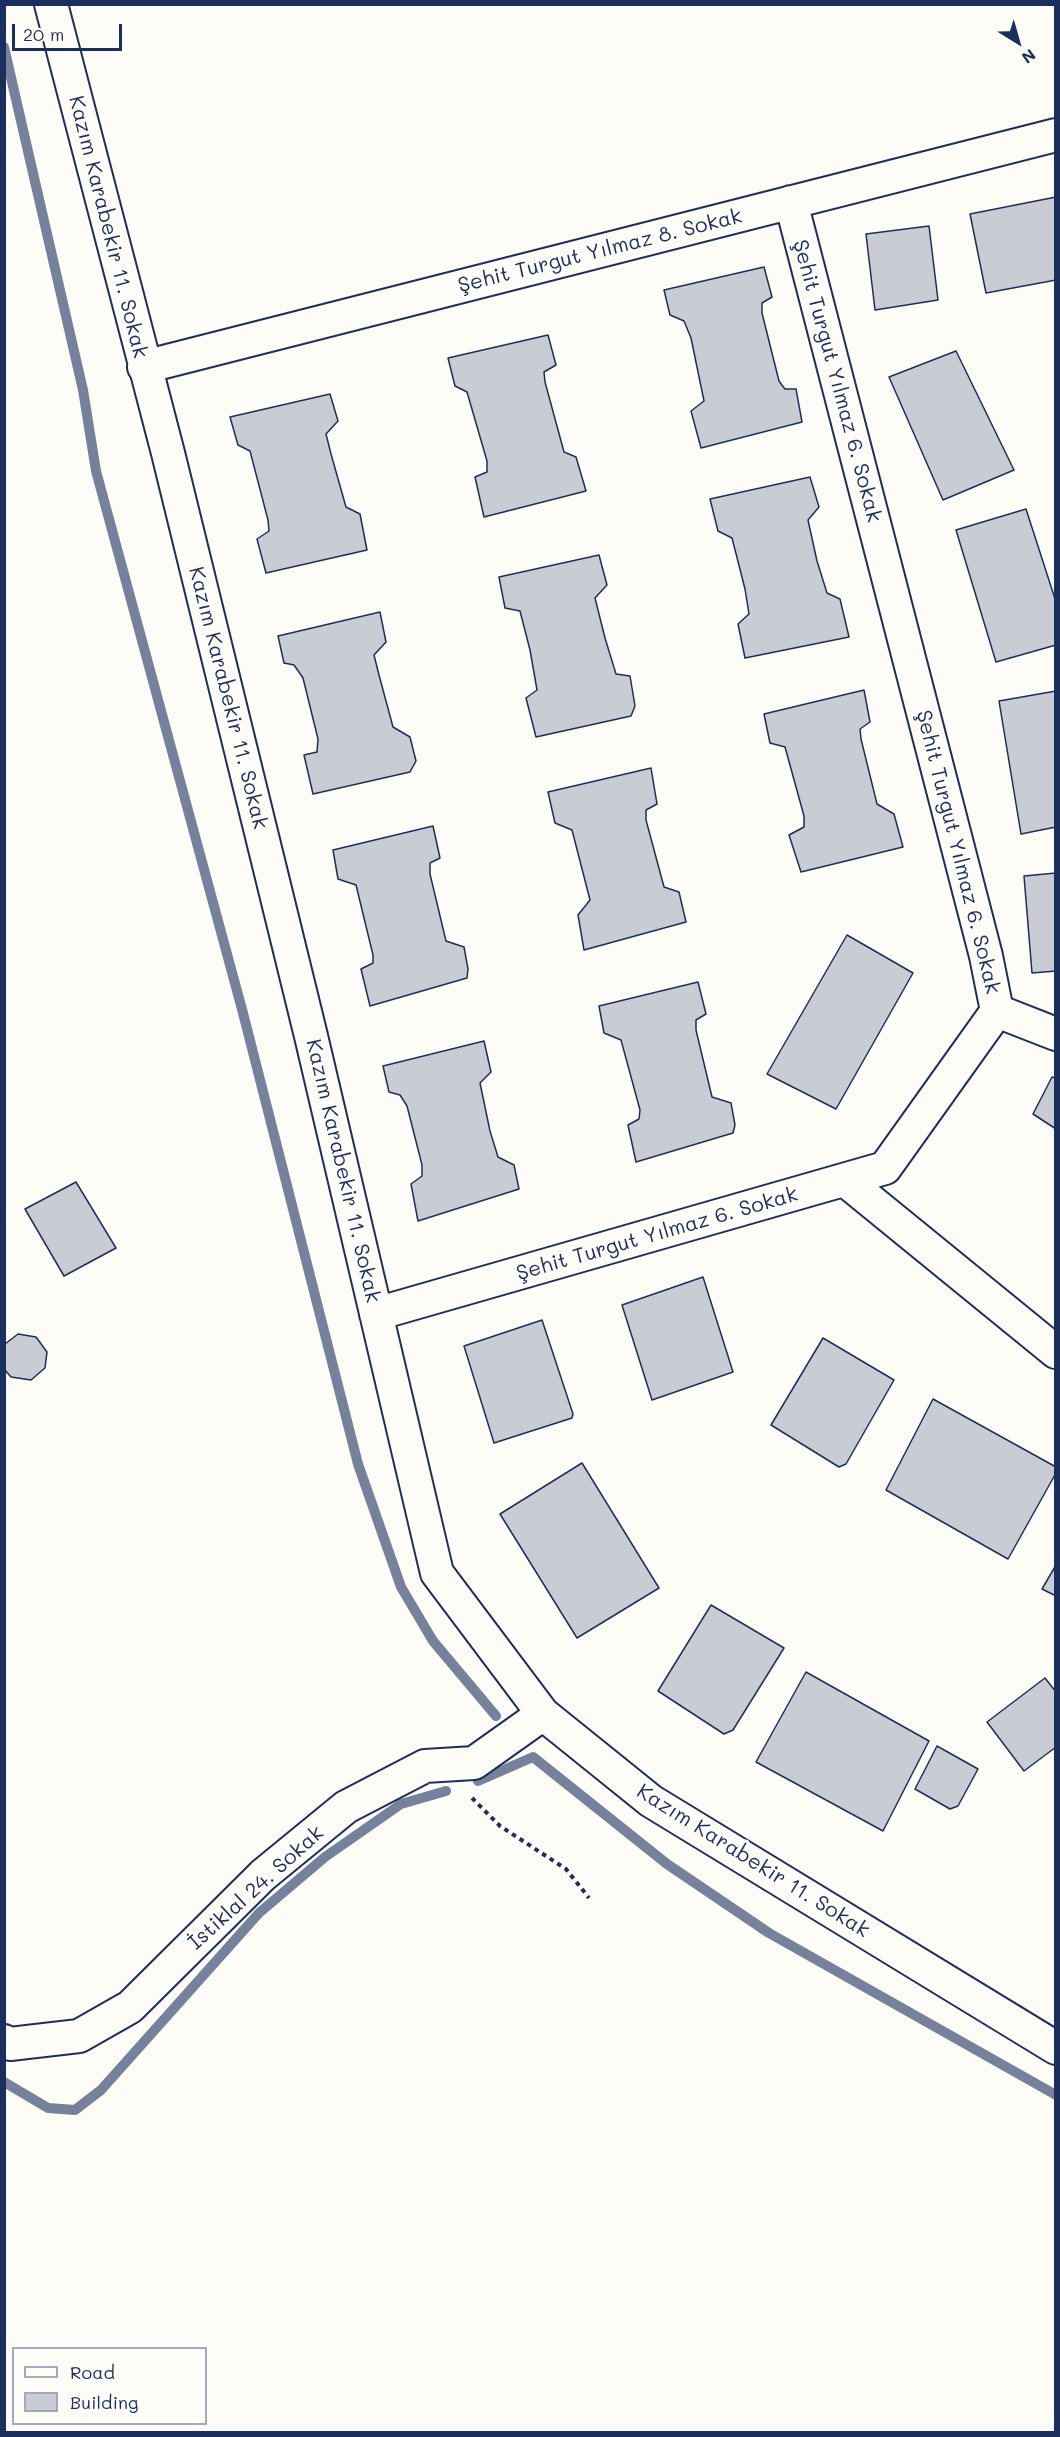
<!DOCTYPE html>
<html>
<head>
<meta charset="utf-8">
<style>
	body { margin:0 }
	#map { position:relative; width:1060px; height:2437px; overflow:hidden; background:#fdfcf7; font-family:Mali,sans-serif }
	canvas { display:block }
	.frame { position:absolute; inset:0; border:6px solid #1b2f5e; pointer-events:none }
	.legend { position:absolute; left:12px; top:2347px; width:195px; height:78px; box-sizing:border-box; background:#fdfcf7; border:2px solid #a3aaba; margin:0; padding:8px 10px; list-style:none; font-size:18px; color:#1b2f5e }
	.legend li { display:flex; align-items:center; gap:12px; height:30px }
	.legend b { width:30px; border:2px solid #a3aaba }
	.north { position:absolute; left:988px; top:12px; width:60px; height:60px; -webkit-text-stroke:4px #fdfcf7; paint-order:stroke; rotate:143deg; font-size:16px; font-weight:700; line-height:24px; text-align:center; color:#1b2f5e }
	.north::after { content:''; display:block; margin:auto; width:21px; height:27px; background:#1b2f5e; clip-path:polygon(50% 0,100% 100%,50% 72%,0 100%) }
	.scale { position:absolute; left:12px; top:24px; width:110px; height:27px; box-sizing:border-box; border:3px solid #1b2f5e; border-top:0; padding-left:8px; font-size:18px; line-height:21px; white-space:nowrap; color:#1b2f5e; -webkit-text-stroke:4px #fdfcf7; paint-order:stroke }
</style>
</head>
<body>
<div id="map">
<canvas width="1060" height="2437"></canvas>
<div class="frame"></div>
<ul class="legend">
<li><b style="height:8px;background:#fdfcf7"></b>Road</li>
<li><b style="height:16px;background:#c9ccd3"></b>Building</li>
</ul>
<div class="north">N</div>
<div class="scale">20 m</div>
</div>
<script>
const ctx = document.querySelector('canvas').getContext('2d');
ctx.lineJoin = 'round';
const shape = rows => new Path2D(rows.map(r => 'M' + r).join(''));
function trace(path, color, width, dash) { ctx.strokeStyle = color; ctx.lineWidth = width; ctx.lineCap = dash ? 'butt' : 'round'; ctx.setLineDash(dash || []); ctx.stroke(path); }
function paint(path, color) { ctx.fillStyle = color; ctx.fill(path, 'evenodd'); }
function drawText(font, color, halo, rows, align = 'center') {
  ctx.font = font + ' Mali,sans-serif'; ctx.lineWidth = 6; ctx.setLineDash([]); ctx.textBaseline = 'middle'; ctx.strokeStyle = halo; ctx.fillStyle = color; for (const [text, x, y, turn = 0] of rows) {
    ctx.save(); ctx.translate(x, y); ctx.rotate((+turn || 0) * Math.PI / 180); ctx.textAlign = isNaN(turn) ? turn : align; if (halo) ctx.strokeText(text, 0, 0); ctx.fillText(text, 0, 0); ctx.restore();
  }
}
const stream = shape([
	[4,47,83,390,96,471,243,1013,358,1464,401,1587,433,1641,496,1716],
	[478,1781,533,1757,667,1864,769,1933,1056,2095],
	[4,2082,48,2108,75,2110,101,2090,259,1913,325,1857,401,1804,446,1791]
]);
const building = shape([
	[1056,197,1056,280,986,293,970,214,1056,197],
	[929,226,938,300,875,310,866,234,929,226],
	[764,267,772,297,762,303,762,313,779,381,785,389,796,389,802,422,701,448,691,411,704,401,691,338,684,321,670,315,664,290,764,267],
	[548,335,556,365,544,372,545,382,564,452,576,457,586,491,484,517,475,477,487,472,487,461,467,392,455,386,448,358,548,335],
	[956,351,1014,470,943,500,889,377,956,351],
	[330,394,338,421,326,434,331,454,346,507,360,514,367,550,266,573,257,539,269,531,268,520,250,451,238,445,230,417,330,394],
	[810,477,819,507,808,520,817,561,827,593,840,599,849,637,745,658,738,624,749,614,745,589,732,538,718,531,710,499,810,477],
	[1026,509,1056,602,1056,645,996,662,956,530,1026,509],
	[599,555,607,585,595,598,605,638,616,674,630,676,635,706,631,716,536,737,526,698,537,690,530,650,520,611,505,608,499,577,599,555],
	[380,612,386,642,374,655,379,675,393,727,410,737,416,761,410,772,313,794,304,755,317,752,318,739,303,678,294,665,284,663,278,636,380,612],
	[864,690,870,722,860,729,861,739,877,804,894,814,903,847,801,872,789,835,804,827,804,816,785,747,770,743,764,714,864,690],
	[1056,691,1056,827,1021,834,999,701,1056,691],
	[651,768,657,804,646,810,646,820,664,887,679,892,686,922,584,950,578,915,590,900,572,830,555,823,548,792,651,768],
	[433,826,440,858,430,863,430,874,446,941,464,947,468,969,467,978,370,1006,361,969,373,963,373,955,356,885,338,879,333,850,433,826],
	[1056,873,1056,971,1032,973,1024,876,1056,873],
	[847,935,913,973,836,1109,767,1074,847,935],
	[698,982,706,1014,696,1020,696,1030,712,1097,731,1103,735,1125,733,1133,636,1162,628,1125,639,1119,640,1110,621,1040,604,1033,599,1006,698,982],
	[484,1041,491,1072,480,1083,490,1131,498,1157,514,1165,519,1189,418,1221,411,1184,422,1176,422,1165,407,1106,400,1095,389,1092,383,1066,484,1041],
	[1052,1077,1056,1078,1056,1129,1033,1114,1052,1077],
	[76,1182,116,1248,64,1276,25,1209,76,1182],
	[703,1277,733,1372,652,1400,622,1305,703,1277],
	[542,1320,573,1414,572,1418,494,1443,464,1346,542,1320],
	[18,1334,36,1337,47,1352,45,1368,31,1380,11,1377,4,1369,5,1344,18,1334],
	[823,1338,894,1380,846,1464,839,1467,771,1425,823,1338],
	[933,1399,1056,1467,1056,1473,1008,1559,886,1490,933,1399],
	[582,1463,659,1588,577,1638,500,1514,582,1463],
	[1056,1565,1056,1596,1042,1589,1056,1565],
	[711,1605,784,1648,733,1730,724,1734,658,1691,711,1605],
	[806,1672,929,1741,883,1831,756,1762,806,1672],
	[1045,1678,1056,1692,1056,1747,1024,1771,987,1722,1045,1678],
	[937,1746,978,1769,958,1806,950,1809,915,1789,937,1746]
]);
const path = shape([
	[472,1798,500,1826,566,1869,589,1898]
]);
const street = shape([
	[51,4,168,453,311,1036,437,1573,543,1714,651,1801,1056,2048],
	[144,367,1056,135],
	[997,1011,1056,1034],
	[845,1180,1056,1352],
	[376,1314,885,1168,997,1011,986,956,791,202],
	[4,2041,10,2044,79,2036,130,2007,263,1875,346,1807,425,1766,474,1763,543,1714]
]);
const streetNames = [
	["Kazım Karabekir 11. Sokak",108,227,76],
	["Şehit Turgut Yılmaz 8. Sokak",600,251,-14],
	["Şehit Turgut Yılmaz 6. Sokak",837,381,75],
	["Kazım Karabekir 11. Sokak",228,698,76],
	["Şehit Turgut Yılmaz 6. Sokak",958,852,76],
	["Kazım Karabekir 11. Sokak",343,1171,77],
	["Şehit Turgut Yılmaz 6. Sokak",657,1234,-16],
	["Kazım Karabekir 11. Sokak",753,1861,32],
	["İstiklal 24. Sokak",256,1888,-42]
];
trace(stream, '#76819c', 10);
paint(building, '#c9ccd3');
trace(building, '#1b2f5e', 1.5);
trace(street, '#1b2f5e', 36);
trace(path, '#1b2f5e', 4, [4.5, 4.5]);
trace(street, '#fdfcf7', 32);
drawText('21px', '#1b2f5e', '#fdfcf7', streetNames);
</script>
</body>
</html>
